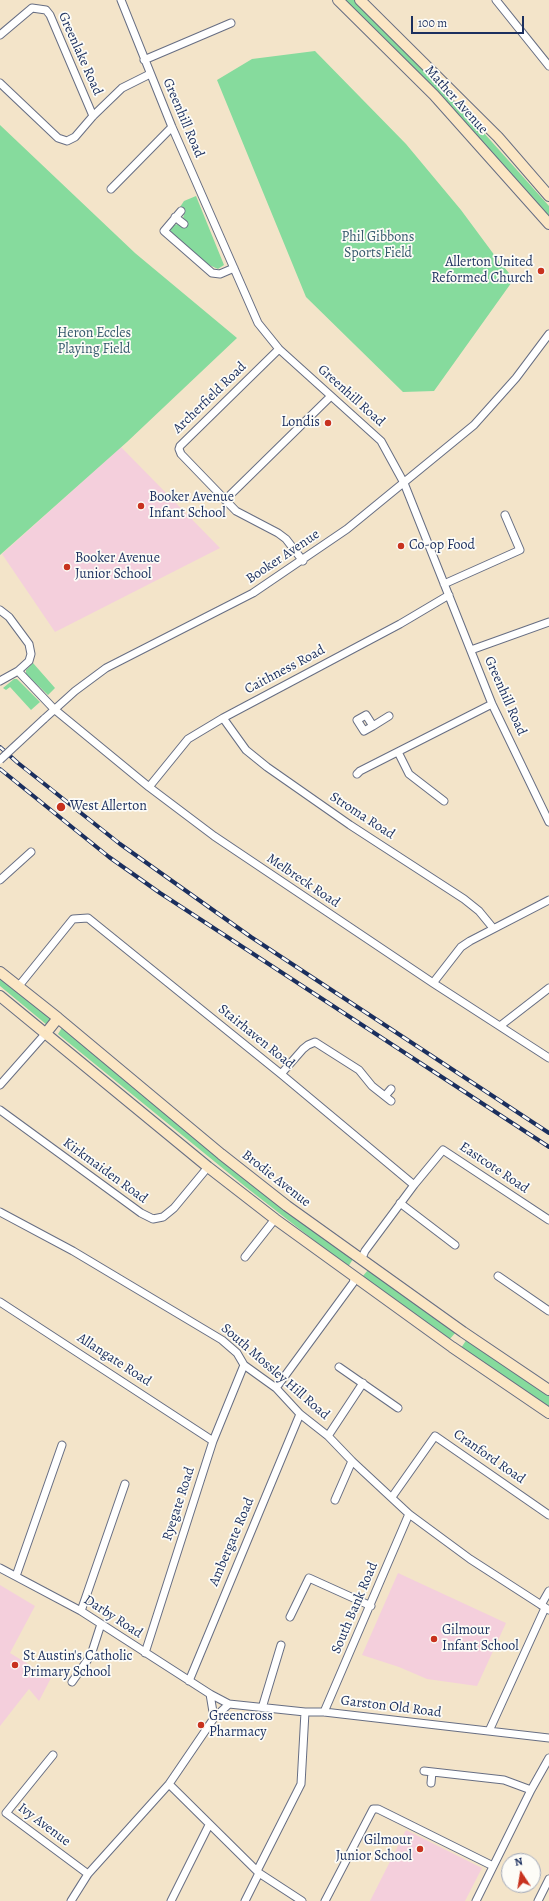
<!DOCTYPE html>
<html>
<head>
<meta charset="utf-8">
<style>
	body { margin:0 }
	#map { position:relative; width:549px; height:1901px; overflow:hidden; background:#f3e4c9; font-family:Alegreya,serif }
	canvas { display:block }
	.north { position:absolute; left:501px; top:1853px; width:40px; height:40px; box-sizing:border-box; background:#fdfcf7; border:1px solid #a3aaba; border-radius:50%; rotate:348deg; font-size:11px; font-weight:700; line-height:16px; text-align:center; color:#1b2f5e }
	.north::after { content:''; display:block; margin:auto; width:14px; height:18px; background:#c8321e; clip-path:polygon(50% 0,100% 100%,50% 72%,0 100%) }
	.scale { position:absolute; left:411px; top:16px; width:113px; height:18px; box-sizing:border-box; border:2px solid #1b2f5e; border-top:0; padding-left:5px; font-size:12px; line-height:14px; white-space:nowrap; color:#1b2f5e; -webkit-text-stroke:3px #fdfcf7; paint-order:stroke }
</style>
</head>
<body>
<div id="map">
<canvas width="549" height="1901"></canvas>
<div class="north">N</div>
<div class="scale">100 m</div>
</div>
<script>
const ctx = document.querySelector('canvas').getContext('2d');
ctx.lineJoin = 'round';
function paint(path, color) { ctx.fillStyle = color; ctx.fill(path, 'evenodd'); }
const shape = rows => new Path2D(rows.map(r => 'M' + r).join(''));
function trace(path, color, width, dash) { ctx.strokeStyle = color; ctx.lineWidth = width; ctx.lineCap = dash ? 'butt' : 'round'; ctx.setLineDash(dash || []); ctx.stroke(path); }
function drawText(font, color, halo, rows, align = 'center') {
  ctx.font = font + ' Alegreya,serif'; ctx.lineWidth = 3.5; ctx.setLineDash([]); ctx.textBaseline = 'middle'; ctx.strokeStyle = halo; ctx.fillStyle = color; for (const [text, x, y, turn = 0] of rows) {
    ctx.save(); ctx.translate(x, y); ctx.rotate((+turn || 0) * Math.PI / 180); ctx.textAlign = isNaN(turn) ? turn : align; if (halo) ctx.strokeText(text, 0, 0); ctx.fillText(text, 0, 0); ctx.restore();
  }
}
const built = shape([
	[121,447,220,548,55,632,2,554],
	[398,1573,506,1623,477,1686,427,1679,399,1667,362,1655],
	[0,1585,35,1606,10,1653,51,1678,39,1701,29,1689,0,1726],
	[406,1830,482,1868,465,1901,370,1901]
]);
const green = shape([
	[341,0,354,0,459,105,549,206,549,221],
	[315,51,406,144,461,210,498,260,514,279,434,391,403,392,306,297,217,80,252,59],
	[0,125,135,253,237,338,127,442,0,555],
	[196,196,224,265,218,269,209,265,208,267,171,235,170,230,174,225,178,224,184,228,187,224,183,218,185,211,180,207,184,201],
	[33,663,55,688,48,695,26,674,26,670],
	[14,679,17,679,40,702,31,710,10,687,6,690,3,688],
	[0,977,53,1017,47,1025,0,986],
	[63,1026,353,1259,348,1267,247,1188,58,1034],
	[368,1270,456,1332,449,1340,362,1277],
	[467,1339,549,1394,549,1408,461,1348]
]);
const street = shape([
	[121,0,172,127,258,323,279,349,381,441,404,483,492,704,549,822],
	[496,0,549,66],
	[0,35,32,8,46,10,50,15,93,116],
	[144,60,231,23],
	[0,83,58,138,67,141,75,137,93,116,122,88,150,74],
	[111,189,172,127],
	[181,211,164,231,212,273,220,274,234,268],
	[175,217,184,224],
	[279,349,180,446,179,449,181,454,236,511,278,533,286,539,303,561],
	[225,500,331,396],
	[444,584,520,550,505,515],
	[0,610,9,617,29,644,31,654,29,661,18,671,0,681],
	[471,650,549,622],
	[18,671,54,709,149,787,214,836,433,983,549,1058],
	[223,718,246,750,267,767,350,825,464,899,479,911,493,928],
	[44,719,75,691,106,668,253,593,347,529,474,425,516,378,549,334],
	[373,726,366,715,357,720,364,731,373,726,389,716],
	[398,752,409,774,444,801],
	[357,774,360,771,492,704],
	[149,787,188,739,223,718,400,624,449,595],
	[0,880,31,852],
	[433,983,461,947,470,941,549,900],
	[18,987,73,919,88,918,281,1074,414,1185,365,1251,361,1260],
	[500,1026,549,988],
	[281,1074,303,1049,308,1045,315,1042,359,1070,372,1086,391,1101],
	[0,1085,46,1033],
	[385,1096,391,1089],
	[0,1110,141,1213,153,1219,163,1217,174,1208,208,1167],
	[414,1185,443,1150,549,1220],
	[400,1203,455,1245],
	[0,1212,73,1251,222,1340,237,1353,244,1365,276,1388,300,1414,328,1436,352,1461,409,1514,470,1559,549,1610],
	[245,1257,275,1219],
	[498,1276,549,1311],
	[0,1302,213,1441],
	[339,1367,398,1408],
	[276,1388,353,1283,355,1277],
	[328,1436,363,1383],
	[392,1497,435,1436,549,1515],
	[335,1500,352,1461],
	[0,1568,81,1611,210,1694,229,1704,305,1712,324,1712,549,1738],
	[16,1576,62,1445],
	[541,1605,549,1591],
	[81,1611,125,1484],
	[290,1617,309,1578,371,1606],
	[145,1653,213,1441,244,1365],
	[189,1681,300,1414],
	[72,1682,91,1655,101,1624],
	[210,1694,214,1718],
	[262,1708,281,1645],
	[324,1712,409,1514],
	[489,1731,545,1608],
	[53,1755,6,1813,88,1874],
	[424,1771,504,1780,531,1790],
	[431,1783,432,1772],
	[169,1784,259,1873,302,1901],
	[257,1871,301,1784,305,1712],
	[71,1901,88,1874,169,1784,214,1718,229,1704],
	[171,1901,209,1825],
	[245,1901,259,1873],
	[325,1901,373,1809,378,1809,493,1866],
	[476,1901,531,1790,549,1758],
	[538,1901,549,1879]
]);
const secondary = shape([
	[338,0,434,95,549,224],
	[360,0,498,137,549,196],
	[0,972,58,1018,221,1154,287,1206,463,1332,549,1390],
	[0,996,208,1167,275,1219,452,1347,549,1413],
	[46,1033,58,1018]
]);
const rail = shape([
	[0,747,18,763,120,844,251,937,549,1133],
	[0,769,109,857,160,893,549,1147]
]);
const streetBridge = shape([
	[0,760,44,719]
]);
const markers = [
	[541,271,4,"#c8321e"],
	[328,423,4,"#c8321e"],
	[141,506,4,"#c8321e"],
	[401,546,4,"#c8321e"],
	[67,567,4,"#c8321e"],
	[61,807,5,"#c8321e"],
	[434,1639,4,"#c8321e"],
	[15,1665,4,"#c8321e"],
	[201,1725,4,"#c8321e"],
	[420,1849,4,"#c8321e"]
];
const streetNames = [
	["Greenlake Road",80,54,66],
	["Mather Avenue",456,100,48],
	["Greenhill Road",183,118,67],
	["Greenhill Road",351,396,42],
	["Archerfield Road",210,398,-44],
	["Booker Avenue",283,557,-34],
	["Caithness Road",285,670,-28],
	["Greenhill Road",505,696,66],
	["Stroma Road",362,816,33],
	["Melbreck Road",303,881,34],
	["Stairhaven Road",256,1037,39],
	["Eastcote Road",494,1168,34],
	["Kirkmaiden Road",105,1171,36],
	["Brodie Avenue",276,1179,38],
	["Allangate Road",114,1360,33],
	["South Mossley Hill Road",275,1372,41],
	["Cranford Road",489,1457,35],
	["Ryegate Road",179,1504,-72],
	["Ambergate Road",232,1542,-67],
	["South Bank Road",355,1608,-67],
	["Darby Road",113,1617,33],
	["Garston Old Road",391,1707,7],
	["Ivy Avenue",44,1825,37]
];
const parkNames = [
	["Phil Gibbons",378,238],
	["Sports Field",378,254],
	["Heron Eccles",94,334],
	["Playing Field",94,350]
];
const poiNames = [
	["Allerton United",533,263,"right"],
	["Reformed Church",533,279,"right"],
	["Londis",320,423,"right"],
	["Booker Avenue",149,498],
	["Infant School",149,514],
	["Co-op Food",409,546],
	["Booker Avenue",75,559],
	["Junior School",75,575],
	["West Allerton",70,807],
	["Gilmour",442,1631],
	["Infant School",442,1647],
	["St Austin's Catholic",23,1657],
	["Primary School",23,1673],
	["Greencross",209,1717],
	["Pharmacy",209,1733],
	["Gilmour",412,1841,"right"],
	["Junior School",412,1857,"right"]
];
paint(built, '#f4cfdc');
paint(green, '#86db9d');
trace(street, '#676e83', 9);
trace(secondary, '#676e83', 12);
trace(street, '#fff', 7);
trace(secondary, '#fbe6c4', 10);
trace(rail, '#1b2f5e', 4);
trace(rail, '#fdfcf7', 2.5, [8]);
trace(streetBridge, '#676e83', 9, []);
trace(streetBridge, '#fff', 7);
for (const [x, y, r, color] of markers) { const dot = new Path2D(); dot.arc(x, y, r, 0, 2 * Math.PI); ctx.fillStyle = color; ctx.fill(dot); trace(dot, '#fdfcf7', 1.5); }
drawText('14px', '#1b2f5e', '#fdfcf7', streetNames);
drawText('14px', '#365a6e', '#fdfcf7', parkNames);
drawText('14px', '#1b2f5e', '#fdfcf7', poiNames, 'left');
</script>
</body>
</html>
